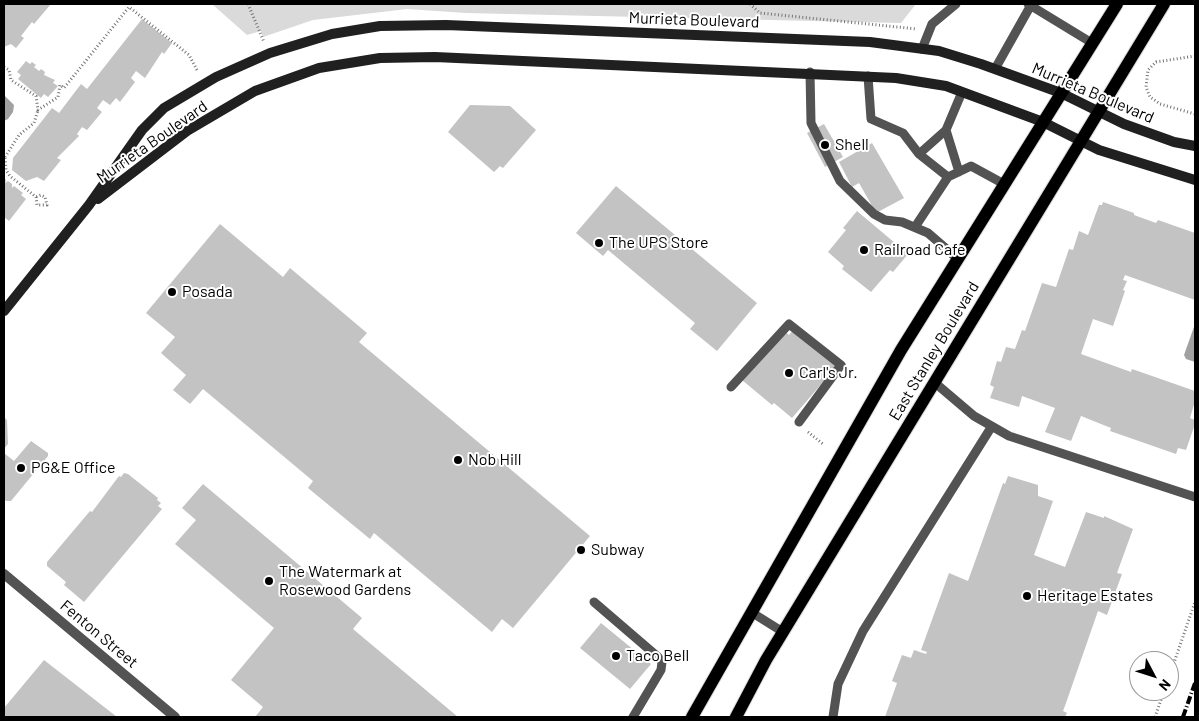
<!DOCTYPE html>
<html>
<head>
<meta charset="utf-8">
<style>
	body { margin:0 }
	#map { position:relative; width:1199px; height:721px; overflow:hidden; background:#fff; font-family:Barlow,sans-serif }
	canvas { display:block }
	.frame { position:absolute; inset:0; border:5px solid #000; pointer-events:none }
	.north { position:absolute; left:1129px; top:651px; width:50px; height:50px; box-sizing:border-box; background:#fff; border:1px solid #999; border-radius:50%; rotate:130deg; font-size:14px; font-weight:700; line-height:20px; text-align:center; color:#000 }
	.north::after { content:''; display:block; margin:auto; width:18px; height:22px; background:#000; clip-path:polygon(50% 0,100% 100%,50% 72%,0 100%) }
</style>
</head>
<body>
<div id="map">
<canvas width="1199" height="721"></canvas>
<div class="frame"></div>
<div class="north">N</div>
</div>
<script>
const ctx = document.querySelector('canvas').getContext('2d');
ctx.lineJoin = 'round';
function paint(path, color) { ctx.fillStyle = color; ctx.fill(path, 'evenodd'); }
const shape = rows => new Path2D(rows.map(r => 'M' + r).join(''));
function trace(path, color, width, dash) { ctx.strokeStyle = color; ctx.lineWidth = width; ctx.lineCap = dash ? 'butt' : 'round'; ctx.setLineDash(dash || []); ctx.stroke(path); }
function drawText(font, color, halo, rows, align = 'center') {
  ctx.font = font + ' Barlow,sans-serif'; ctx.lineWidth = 4; ctx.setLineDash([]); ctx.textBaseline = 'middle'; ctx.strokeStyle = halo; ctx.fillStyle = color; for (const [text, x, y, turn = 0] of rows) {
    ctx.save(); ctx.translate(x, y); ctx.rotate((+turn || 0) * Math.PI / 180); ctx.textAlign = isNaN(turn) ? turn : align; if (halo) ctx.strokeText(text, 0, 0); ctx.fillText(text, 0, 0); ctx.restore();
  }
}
const green = shape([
	[212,4,916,4,901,23,466,13,407,9,313,20,263,37,261,31,247,35]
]);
const water = shape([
	[4,95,14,105,13,112,8,119,4,121],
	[1195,324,1195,362,1186,359,1184,355]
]);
const building = shape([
	[4,4,51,4,34,24,32,22,21,36,24,38,16,48,11,44,4,47],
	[142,19,172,43,164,54,162,52,145,78,136,71,131,78,135,82,120,102,116,98,110,105,103,100,97,108,102,112,87,130,82,127,77,134,79,136,57,158,61,160,44,181,37,177,26,181,12,170,13,158,52,108,59,113,81,84,87,89],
	[26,61,30,64,32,62,36,65,34,67,39,71,41,69,45,72,44,75,55,80,53,83,58,86,48,97,44,94,41,98,18,79,21,75,17,72],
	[470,105,510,106,536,130,503,168,500,166,494,172,448,132],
	[824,124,843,157,825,167,807,133],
	[872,143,904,198,876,213,859,183,852,187,839,162],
	[4,178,6,180,5,183,8,181,12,184,12,188,14,186,23,193,21,195,26,199,9,221,4,217],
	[616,186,757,303,717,351,690,329,695,323,608,250,603,256,576,233],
	[1103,202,1134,213,1134,215,1156,223,1158,220,1195,233,1195,300,1125,275,1123,280,1127,281,1123,290,1125,291,1113,326,1093,319,1081,354,1131,372,1132,369,1195,391,1195,401,1190,418,1195,420,1195,424,1186,450,1178,448,1176,454,1110,431,1111,428,1081,416,1071,441,1045,432,1055,408,1022,396,1019,407,990,398,994,387,990,385,997,361,1001,362,1006,347,1015,349,1022,330,1025,331,1042,283,1056,287,1069,249,1073,250,1079,231,1088,235,1099,205,1102,205],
	[857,211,908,254,893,272,890,270,871,292,842,269,844,266,828,252,846,230,843,228],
	[220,224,283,277,290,268,367,333,359,342,590,536,513,628,502,619,492,632,374,533,370,539,308,488,313,481,203,389,190,404,173,390,186,375,161,353,175,337,146,313],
	[794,329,837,366,792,418,774,403,772,405,742,380,784,330,789,335],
	[4,417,7,420,8,444,4,449],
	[31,441,48,453,48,456,11,501,6,501,4,499,4,453,14,461],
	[124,473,128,474,158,498,157,500,161,503,158,506,162,509,84,602,64,585,66,582,47,566,47,562,90,511,92,512,119,476,121,477],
	[1008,476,1038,485,1038,496,1053,501,1034,555,1065,567,1086,512,1104,518,1104,516,1133,529,1117,573,1122,574,1107,615,1098,611,1066,703,1063,711,1067,713,1065,717,885,717,897,683,892,681,902,655,911,658,914,650,926,654,927,652,921,650,949,573,968,581,1003,483,1005,484],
	[203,484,362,618,353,629,458,717,255,717,263,707,231,680,274,628,175,544,196,520,182,508],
	[601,623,651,664,630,689,580,648],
	[44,660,117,717,4,717,4,708]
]);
const path = shape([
	[248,4,264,42],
	[750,4,760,13,917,29],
	[1195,56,1156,62,1148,70,1146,87,1150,97,1160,104,1195,114],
	[4,67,9,70,11,80,36,96,38,110,58,97,60,85,64,88,129,7,189,55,197,70],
	[5,157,19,135,34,123,38,110],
	[5,158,6,170,10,176,36,197,37,205,47,205,45,197,41,195,36,197],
	[808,432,823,444],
	[1169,677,1195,602],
	[1155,717,1164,691]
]);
const lane = shape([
	[1028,4,1092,43],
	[922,49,932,24,956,4],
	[995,69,1031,5],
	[810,72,811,123,840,181,874,214,885,220,902,222,928,233,958,259],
	[868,76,871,119,903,133,919,154,946,130,962,92],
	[946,130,959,172],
	[919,154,948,177],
	[915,227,948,177,971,166,1004,184],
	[934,382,974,416,1009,436,1195,497],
	[731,387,789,324,841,365,799,422],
	[594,602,658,657,662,662,661,670,633,717],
	[751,612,783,632],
	[833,717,838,684,863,631,992,426]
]);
const street = shape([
	[4,574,175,717]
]);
const secondary = shape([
	[98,199,187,131,255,91,319,68,380,58,435,57,896,78,946,86,1043,122,1099,150,1195,180],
	[4,311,89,205,142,130,164,108,216,77,270,53,332,34,380,26,446,25,870,42,939,51,981,64,1061,93,1124,124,1174,142,1195,146]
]);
const primary = shape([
	[692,717,901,350,1117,4],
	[736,717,766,660,1164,4]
]);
const rail = shape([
	[1183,717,1195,683]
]);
const markers = [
	[825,145,5,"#000"],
	[599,243,5,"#000"],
	[864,250,5,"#000"],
	[172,292,5,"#000"],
	[789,373,5,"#000"],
	[458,460,5,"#000"],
	[21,468,5,"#000"],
	[581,550,5,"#000"],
	[269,581,5,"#000"],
	[1027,596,5,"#000"],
	[616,656,5,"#000"]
];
const streetNames = [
	["Murrieta Boulevard",694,20,2],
	["Murrieta Boulevard",1093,93,23],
	["Murrieta Boulevard",152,142,-35],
	["East Stanley Boulevard",934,351,-59],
	["Fenton Street",99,634,40]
];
const poiNames = [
	["Shell",835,145],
	["The UPS Store",609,243],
	["Railroad Cafe",874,250],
	["Posada",182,292],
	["Carl's Jr.",799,373],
	["Nob Hill",468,460],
	["PG&E Office",31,468],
	["Subway",591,550],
	["The Watermark at",279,572],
	["Rosewood Gardens",279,590],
	["Heritage Estates",1037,596],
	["Taco Bell",626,656]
];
paint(green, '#dadada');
paint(water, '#a1a1a1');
paint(building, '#c3c3c3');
trace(primary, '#dbdbdb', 14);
trace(path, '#757575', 3, [1, 2.5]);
trace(lane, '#535353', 9);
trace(street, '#535353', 10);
trace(secondary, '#202020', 10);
trace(primary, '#000', 12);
trace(rail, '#000', 4, [8, 2.5, 1, 2.5]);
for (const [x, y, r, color] of markers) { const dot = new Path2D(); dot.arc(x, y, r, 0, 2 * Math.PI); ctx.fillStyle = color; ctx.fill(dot); trace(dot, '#fff', 2); }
drawText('16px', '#000', '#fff', streetNames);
drawText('16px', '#000', '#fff', poiNames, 'left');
</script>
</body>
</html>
